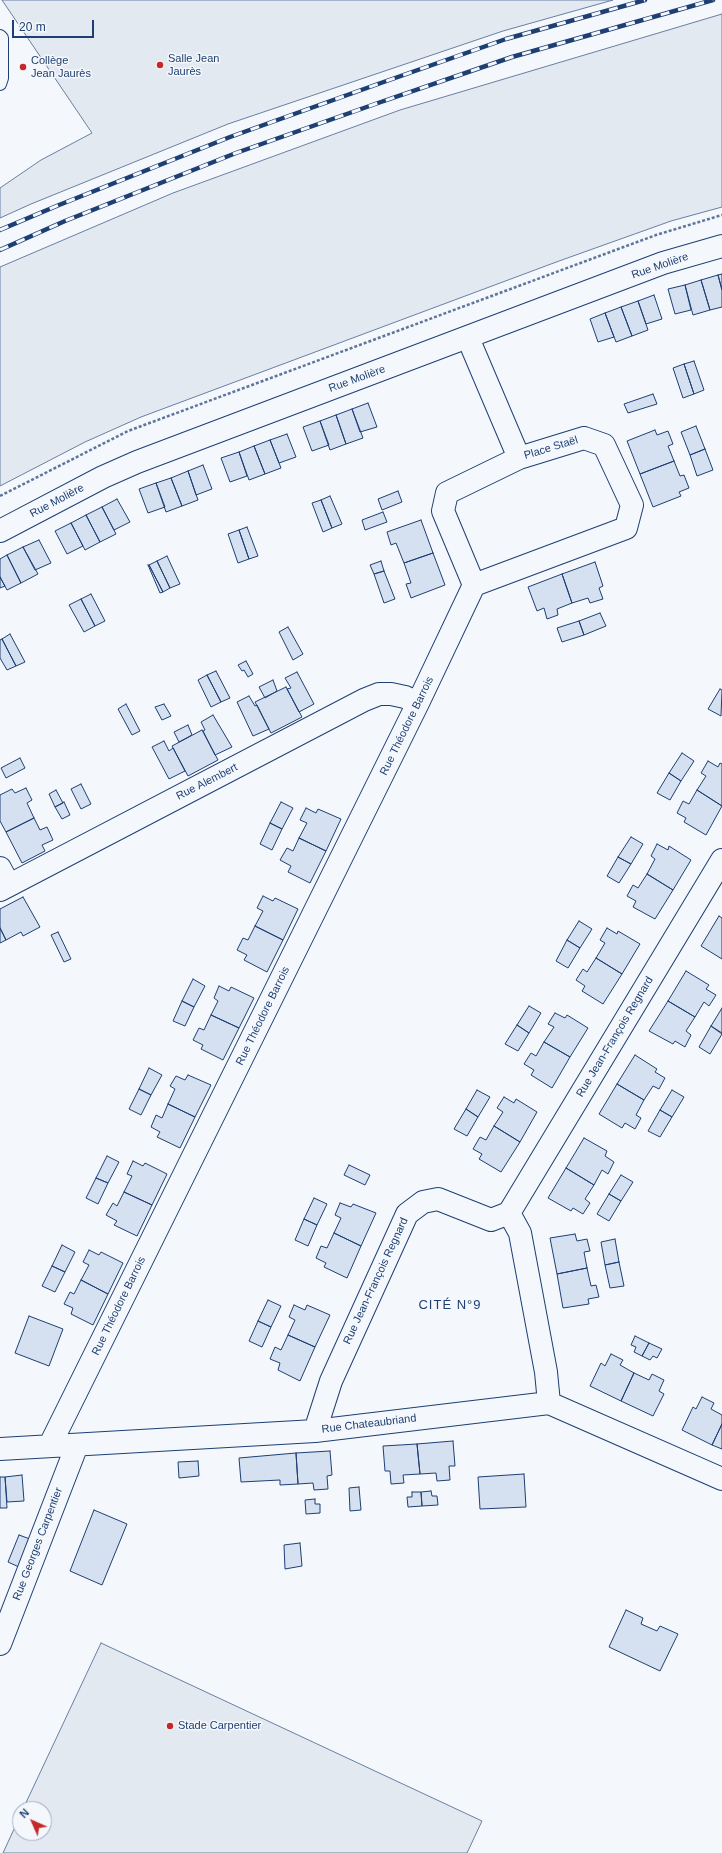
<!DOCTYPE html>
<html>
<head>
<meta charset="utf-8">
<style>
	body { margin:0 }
	#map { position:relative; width:722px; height:1853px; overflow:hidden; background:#f4f7fb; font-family:Arial,sans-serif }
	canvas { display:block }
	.north { position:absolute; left:12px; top:1801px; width:40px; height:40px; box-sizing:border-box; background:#f4f7fb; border:1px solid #9eadc5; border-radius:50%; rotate:315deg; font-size:11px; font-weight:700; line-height:16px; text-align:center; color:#1d3f73 }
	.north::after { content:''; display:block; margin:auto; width:14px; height:18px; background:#c62828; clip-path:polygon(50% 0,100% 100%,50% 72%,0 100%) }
	.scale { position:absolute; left:12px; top:20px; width:82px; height:18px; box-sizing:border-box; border:2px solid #1d3f73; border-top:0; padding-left:5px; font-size:12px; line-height:14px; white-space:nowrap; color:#1d3f73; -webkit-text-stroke:3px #f4f7fb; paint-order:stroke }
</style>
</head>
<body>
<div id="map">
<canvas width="722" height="1853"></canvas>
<div class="north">N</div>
<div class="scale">20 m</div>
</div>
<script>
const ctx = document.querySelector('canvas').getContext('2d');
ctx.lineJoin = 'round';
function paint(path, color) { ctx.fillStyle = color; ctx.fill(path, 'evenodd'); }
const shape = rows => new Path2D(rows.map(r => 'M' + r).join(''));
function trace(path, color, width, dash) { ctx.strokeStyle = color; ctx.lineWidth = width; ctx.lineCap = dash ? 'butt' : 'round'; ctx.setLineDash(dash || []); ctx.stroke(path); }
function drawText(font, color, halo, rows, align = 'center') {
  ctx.font = font + ' Arial,sans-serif'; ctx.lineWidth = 3; ctx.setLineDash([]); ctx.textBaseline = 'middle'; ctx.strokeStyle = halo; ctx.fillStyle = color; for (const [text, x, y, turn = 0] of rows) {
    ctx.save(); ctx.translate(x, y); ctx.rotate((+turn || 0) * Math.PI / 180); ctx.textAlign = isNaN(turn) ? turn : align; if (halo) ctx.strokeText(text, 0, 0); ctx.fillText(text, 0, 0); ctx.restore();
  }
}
const green = shape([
	[2,0,613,0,503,31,228,124,31,204,0,218,0,188,41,160,92,133,2,0],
	[722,14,722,207,671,221,559,261,141,417,85,442,0,486,0,267,173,193,400,110,722,14],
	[101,1643,482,1821,467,1853,3,1853,20,1816,20,1833,44,1833,44,1809,23,1809,101,1643]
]);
const building = shape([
	[722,274,722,290,718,275,722,274],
	[718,275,722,290,722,307,710,310,701,280,718,275],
	[701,280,710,310,693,315,685,285,701,280],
	[685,285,691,310,675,314,668,289,685,285],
	[654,295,662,319,646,324,638,301,654,295],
	[638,301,648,330,632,336,621,307,638,301],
	[621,307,632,336,616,342,605,313,621,307],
	[605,313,614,337,598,342,590,319,605,313],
	[694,361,704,390,694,394,684,364,694,361],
	[684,364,694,394,683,398,673,368,684,364],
	[653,394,657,404,628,413,624,404,653,394],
	[368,403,377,427,360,432,352,409,368,403],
	[352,409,363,438,346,444,336,415,352,409],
	[336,415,346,444,330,450,320,421,336,415],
	[320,421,329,445,312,451,303,427,320,421],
	[696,426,705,449,690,455,681,432,696,426],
	[655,430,657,435,668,431,673,444,668,446,674,461,640,474,627,441,655,430],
	[287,434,296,457,279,463,270,440,287,434],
	[270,440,281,468,265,474,254,446,270,440],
	[254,446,265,474,249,480,239,452,254,446],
	[705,449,713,470,697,476,690,455,705,449],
	[239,452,247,476,230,482,221,458,239,452],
	[674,461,680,476,684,475,689,488,679,492,681,496,653,507,640,474,674,461],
	[203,465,212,489,196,495,188,471,203,465],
	[188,471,198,500,182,506,171,478,188,471],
	[171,478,182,506,166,512,156,483,171,478],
	[156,483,165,507,148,513,139,489,156,483],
	[398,491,402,502,382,510,378,499,398,491],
	[330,496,342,524,332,528,321,500,330,496],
	[117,499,130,522,114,530,102,507,117,499],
	[321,500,332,528,323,532,312,503,321,500],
	[102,507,116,534,100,542,86,515,102,507],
	[383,512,387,522,365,530,362,520,383,512],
	[86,515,100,542,85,550,71,523,86,515],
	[421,520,433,553,404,563,396,543,391,545,387,532,421,520],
	[71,523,83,546,67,554,55,531,71,523],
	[247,527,258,556,249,559,239,530,247,527],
	[239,530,249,559,238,563,228,534,239,530],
	[39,540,51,563,35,570,23,547,39,540],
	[23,547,38,574,21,583,7,555,23,547],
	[433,553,445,585,411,598,406,584,411,583,404,563,433,553],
	[7,555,21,583,7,590,0,577,0,559,7,555],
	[167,556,180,584,170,588,157,561,167,556],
	[157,561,170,588,163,592,149,565,157,561],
	[381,561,384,571,374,574,370,565,381,561],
	[595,562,603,586,599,588,603,599,590,603,588,598,572,603,562,574,595,562],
	[148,565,149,565,163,592,160,593,148,565],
	[384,571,395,599,384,603,374,574,384,571],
	[562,574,572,603,557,609,558,615,547,619,544,608,537,611,528,587,562,574],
	[0,577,5,586,0,588,0,577],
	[91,594,105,621,95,626,81,599,91,594],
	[81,599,95,626,84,632,69,605,81,599],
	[600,613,606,626,584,635,579,621,600,613],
	[579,621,584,635,562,642,557,628,579,621],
	[288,627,303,654,293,660,279,632,288,627],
	[10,634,25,662,16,666,2,639,10,634],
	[2,639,16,666,7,670,0,658,0,640,2,639],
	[246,661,253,674,248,677,244,670,242,671,238,665,246,661],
	[216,671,230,698,221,702,207,675,216,671],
	[297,672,314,704,299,712,287,689,291,688,285,678,297,672],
	[207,675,221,702,211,707,198,680,207,675],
	[273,680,277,691,265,698,259,687,273,680],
	[286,687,302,717,271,733,255,702,286,687],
	[720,689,722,690,721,716,708,709,720,689],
	[249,696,255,706,257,705,269,729,253,736,237,702,249,696],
	[126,704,140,731,132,735,118,709,126,704],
	[164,704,171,716,162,720,155,707,164,704],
	[213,715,232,747,215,755,203,731,205,730,201,722,213,715],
	[188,725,192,735,179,742,174,732,188,725],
	[202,730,218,760,188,776,172,746,202,730],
	[164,741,169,751,173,748,185,771,169,779,152,747,164,741],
	[682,753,694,761,681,781,669,773,682,753],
	[20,758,25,768,6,778,1,768,20,758],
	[708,761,718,767,720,763,722,764,722,806,697,790,706,776,701,773,708,761],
	[669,773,681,781,670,800,657,793,669,773],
	[81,784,91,804,81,809,71,789,81,784],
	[26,788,32,800,27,803,34,818,6,832,0,821,0,795,12,789,15,793,26,788],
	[56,790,63,803,55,807,49,794,56,790],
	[697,790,722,806,706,835,684,822,686,818,677,813,683,801,689,804,697,790],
	[64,802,70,815,62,819,55,807,64,802],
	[281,802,293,808,282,829,270,823,281,802],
	[306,808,316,813,318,809,341,819,326,851,299,838,307,823,300,820,306,808],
	[34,818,40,830,47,827,53,840,42,845,45,851,22,863,6,832,34,818],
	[270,823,282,829,272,850,260,844,270,823],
	[631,837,643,844,631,864,618,857,631,837],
	[299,838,326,851,310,883,288,872,291,866,280,860,287,848,293,851,299,838],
	[657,844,668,850,669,846,691,860,673,890,647,874,655,859,651,856,657,844],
	[618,857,631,864,619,883,607,876,618,857],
	[647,874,673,890,655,919,633,907,636,901,627,896,633,885,638,888,647,874],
	[263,896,273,901,275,898,298,909,283,940,255,926,263,911,257,908,263,896],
	[23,897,40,927,23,936,21,932,6,940,0,928,0,909,23,897],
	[719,916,722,918,722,959,701,946,719,916],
	[579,921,592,929,580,948,567,940,579,921],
	[255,926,283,940,267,972,244,960,247,955,237,950,243,938,248,940,255,926],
	[0,928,6,940,0,943,0,928],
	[607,928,617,934,618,931,640,944,622,974,596,958,605,943,600,940,607,928],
	[58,932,71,959,64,962,51,935,58,932],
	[567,940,580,948,568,968,556,961,567,940],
	[596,958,622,974,603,1004,582,991,585,986,576,980,583,969,587,972,596,958],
	[686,971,709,985,706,989,716,995,709,1006,704,1002,695,1017,668,1001,686,971],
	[193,979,205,986,194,1007,182,1001,193,979],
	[219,986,229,991,231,987,254,998,239,1028,211,1015,218,1001,214,998,219,986],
	[182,1001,194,1007,185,1026,173,1021,182,1001],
	[668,1001,695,1017,686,1031,691,1035,685,1047,675,1041,673,1044,649,1031,668,1001],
	[529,1006,541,1013,529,1033,517,1025,529,1006],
	[722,1008,722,1033,711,1026,722,1008],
	[555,1013,565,1018,567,1015,588,1028,570,1057,544,1042,554,1027,548,1024,555,1013],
	[211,1015,239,1028,223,1060,201,1049,203,1045,193,1040,199,1028,204,1030,211,1015],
	[517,1025,529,1033,518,1051,505,1044,517,1025],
	[711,1026,722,1034,710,1054,699,1047,711,1026],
	[544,1042,570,1057,552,1088,531,1075,534,1070,524,1064,531,1053,536,1056,544,1042],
	[635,1055,657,1069,655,1072,665,1078,659,1089,653,1086,644,1100,617,1084,635,1055],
	[149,1068,162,1075,151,1095,139,1089,149,1068],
	[188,1075,211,1085,195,1117,168,1104,175,1089,170,1086,176,1076,185,1080,188,1075],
	[617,1084,644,1100,636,1115,641,1118,635,1129,625,1123,622,1128,599,1114,617,1084],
	[139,1089,151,1095,141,1115,129,1109,139,1089],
	[477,1090,490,1097,478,1117,466,1109,477,1090],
	[672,1090,684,1097,672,1117,660,1110,672,1090],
	[504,1097,514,1103,516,1099,537,1112,520,1142,494,1126,503,1112,497,1108,504,1097],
	[168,1104,195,1117,180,1148,157,1137,160,1132,151,1127,156,1115,162,1118,168,1104],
	[466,1109,478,1117,467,1136,454,1129,466,1109],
	[660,1110,672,1117,660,1137,648,1131,660,1110],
	[494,1126,520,1142,501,1172,479,1159,482,1154,473,1149,480,1137,486,1140,494,1126],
	[584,1138,607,1151,605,1156,614,1162,608,1174,602,1170,594,1185,566,1168,584,1138],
	[107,1156,119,1162,108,1183,96,1178,107,1156],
	[133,1161,143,1166,145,1163,167,1174,152,1205,124,1192,132,1176,127,1174,133,1161],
	[349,1165,370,1175,365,1185,344,1175,349,1165],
	[566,1168,594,1185,585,1199,590,1203,583,1214,573,1208,571,1211,548,1198,566,1168],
	[621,1175,633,1182,621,1201,609,1194,621,1175],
	[96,1178,108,1183,98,1204,86,1198,96,1178],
	[124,1192,152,1205,137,1236,114,1225,117,1221,106,1215,113,1203,117,1206,124,1192],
	[609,1194,621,1201,609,1221,597,1214,609,1194],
	[314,1198,327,1204,317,1225,304,1219,314,1198],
	[340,1203,351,1207,353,1204,376,1213,361,1246,334,1233,341,1218,335,1215,340,1203],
	[304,1219,317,1225,308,1246,295,1240,304,1219],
	[334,1233,361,1246,347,1278,324,1267,326,1263,316,1258,321,1246,327,1248,334,1233],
	[575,1234,577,1241,587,1239,590,1251,584,1252,587,1268,557,1274,550,1238,575,1234],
	[615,1239,619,1262,605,1265,601,1242,615,1239],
	[62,1245,75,1252,65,1272,52,1266,62,1245],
	[89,1250,99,1255,101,1252,123,1263,108,1294,81,1280,89,1265,83,1262,89,1250],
	[619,1262,624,1286,610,1288,605,1265,619,1262],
	[52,1266,65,1272,55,1292,42,1286,52,1266],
	[587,1268,591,1286,596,1285,599,1297,588,1299,589,1304,563,1308,557,1274,587,1268],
	[81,1280,108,1294,93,1325,71,1314,73,1308,64,1304,70,1292,74,1294,81,1280],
	[268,1300,281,1306,271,1327,258,1321,268,1300],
	[294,1305,305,1310,307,1305,330,1315,315,1347,288,1335,295,1320,289,1317,294,1305],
	[29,1316,63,1329,49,1366,15,1353,29,1316],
	[258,1321,271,1327,262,1347,249,1341,258,1321],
	[288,1335,315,1347,300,1381,278,1370,280,1363,270,1359,275,1347,281,1350,288,1335],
	[635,1336,649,1343,642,1356,634,1352,636,1347,631,1345,635,1336],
	[649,1343,662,1349,657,1358,653,1356,650,1360,642,1356,649,1343],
	[611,1354,623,1360,620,1365,634,1373,621,1401,590,1386,601,1363,605,1366,611,1354],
	[634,1373,649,1380,652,1374,664,1380,659,1391,664,1394,653,1416,621,1401,634,1373],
	[702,1397,714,1403,711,1409,722,1415,722,1424,712,1445,682,1430,693,1407,696,1409,702,1397],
	[722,1424,722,1449,712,1445,722,1424],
	[453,1441,455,1466,449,1466,450,1480,437,1481,436,1473,420,1474,417,1444,453,1441],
	[417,1444,420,1474,403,1475,404,1483,391,1484,390,1471,385,1471,383,1446,417,1444],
	[330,1451,332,1475,327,1476,328,1489,314,1490,313,1483,298,1484,296,1453,330,1451],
	[296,1453,298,1484,280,1485,280,1480,241,1482,239,1458,296,1453],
	[198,1461,199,1476,179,1478,178,1462,198,1461],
	[524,1474,526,1507,480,1509,478,1477,524,1474],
	[22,1475,24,1501,7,1502,5,1477,22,1475],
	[0,1477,5,1477,7,1508,0,1508,0,1477],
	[359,1487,361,1510,350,1511,349,1488,359,1487],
	[431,1491,432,1496,437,1496,438,1505,422,1506,421,1492,431,1491],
	[412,1492,421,1492,422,1506,408,1507,407,1497,412,1497,412,1492],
	[315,1499,315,1504,320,1504,320,1513,306,1514,305,1500,315,1499],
	[94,1510,127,1524,102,1585,70,1571,94,1510],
	[19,1535,30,1539,19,1567,8,1562,19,1535],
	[300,1543,302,1566,285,1569,284,1545,300,1543],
	[626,1610,643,1618,641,1624,657,1631,660,1626,678,1634,660,1671,609,1647,626,1610]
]);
const path = shape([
	[0,496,128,431,656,235,722,215]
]);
const service = shape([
	[0,36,2,38,2,78,0,84]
]);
const minor = shape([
	[468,338,519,458],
	[584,438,604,445,632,505,626,528,474,585,443,511,447,493,519,458,584,438],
	[0,531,103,477,137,462,663,263,722,246],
	[0,868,9,885],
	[0,890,364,700,379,694,391,694,405,697,418,703],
	[509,1213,520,1233,546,1372,549,1403],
	[315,1431,331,1381,407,1214,423,1202,438,1199,491,1220,509,1213,722,860],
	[50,1445,418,703,474,585],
	[0,1449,315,1431,549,1403,722,1479],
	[0,1644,77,1445]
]);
const rail = shape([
	[0,230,59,205,230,137,378,84,506,39,645,0],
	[0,250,65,221,236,153,378,103,512,57,713,0]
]);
const markers = [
	[160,65,4,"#c62828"],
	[23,67,4,"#c62828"],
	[170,1726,4,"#c62828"]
];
const poiNames = [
	["Salle Jean",168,59],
	["Jaurès",168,72],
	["Collège",31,61],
	["Jean Jaurès",31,74],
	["Stade Carpentier",178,1726]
];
const streetNames = [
	["Rue Molière",660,266,-19],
	["Rue Molière",357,379,-20],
	["Place Staël",551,448,-17],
	["Rue Molière",57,501,-28],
	["Rue Théodore Barrois",407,726,-64],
	["Rue Alembert",207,782,-27],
	["Rue Théodore Barrois",263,1016,-64],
	["Rue Jean-François Regnard",615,1037,-59],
	["Rue Jean-François Regnard",376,1281,-65],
	["Rue Théodore Barrois",119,1306,-64],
	["Rue Chateaubriand",369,1424,-7],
	["Rue Georges Carpentier",38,1544,-69]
];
const quarterNames = [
	["CITÉ N°9",450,1305]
];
paint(green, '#e3e9f0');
trace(green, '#687fa3', 1);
paint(building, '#d5e0f0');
trace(building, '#1d3f73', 1);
trace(service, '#1d3f73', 14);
trace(minor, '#1d3f73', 24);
trace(path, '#5e769c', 2.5, [3, 2]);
trace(service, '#f4f7fb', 12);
trace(minor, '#f4f7fb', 22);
trace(rail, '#1d3f73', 4.5);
trace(rail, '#f4f7fb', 3, [9]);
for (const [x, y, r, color] of markers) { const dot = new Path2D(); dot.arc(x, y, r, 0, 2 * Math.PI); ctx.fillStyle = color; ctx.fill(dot); trace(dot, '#f4f7fb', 1.5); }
drawText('11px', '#1d3f73', '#f4f7fb', poiNames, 'left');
drawText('11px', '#1d3f73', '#f4f7fb', streetNames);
ctx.letterSpacing = '1px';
drawText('13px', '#1d3f73', '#f4f7fb', quarterNames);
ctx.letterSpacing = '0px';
</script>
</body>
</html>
